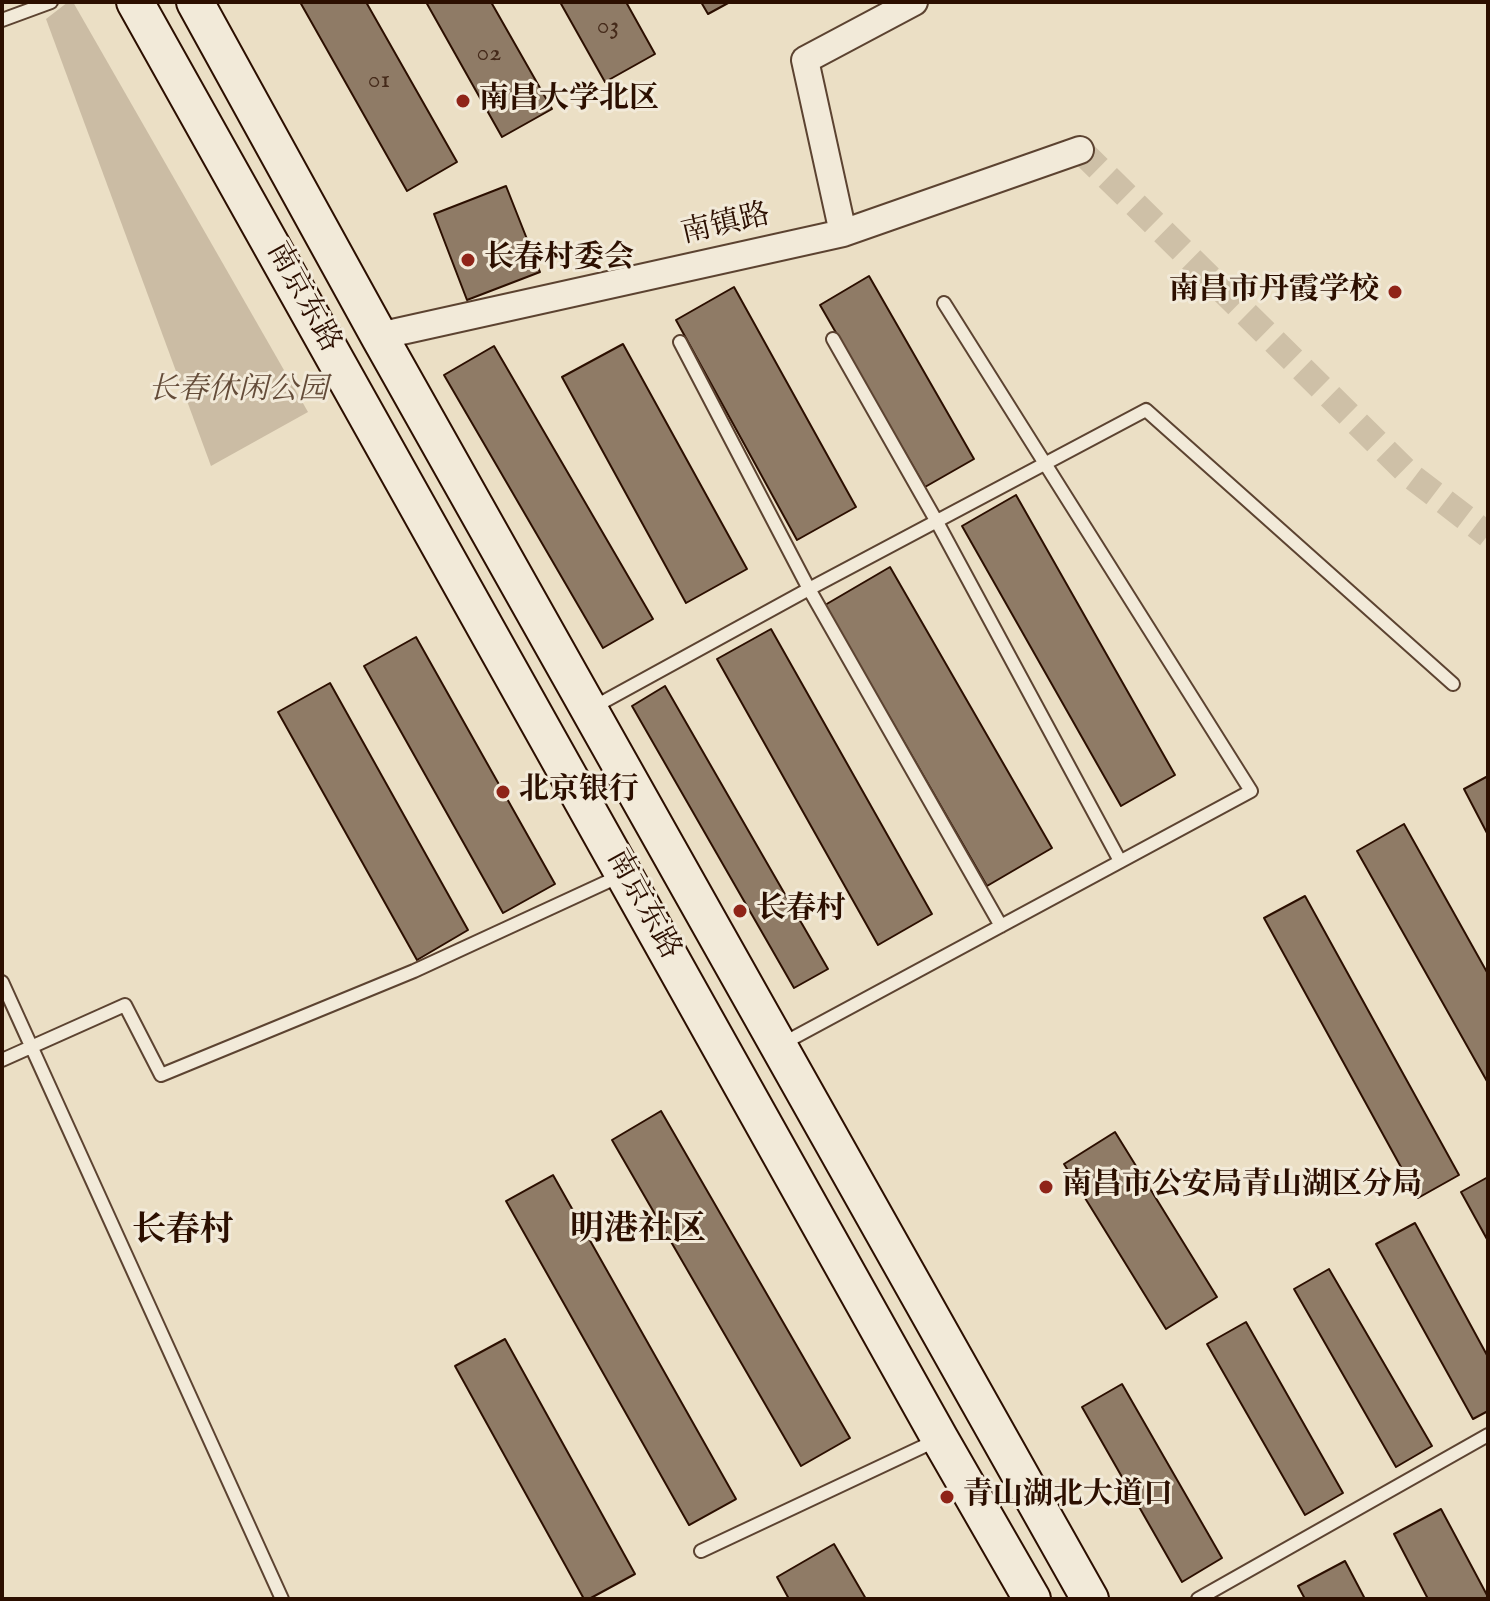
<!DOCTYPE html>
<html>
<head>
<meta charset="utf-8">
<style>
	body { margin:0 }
	#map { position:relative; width:1490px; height:1601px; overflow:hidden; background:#ebdfc5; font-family:"IM FELL English",serif }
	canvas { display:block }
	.frame { position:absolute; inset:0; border:4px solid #2c0f00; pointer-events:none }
</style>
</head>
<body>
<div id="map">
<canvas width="1490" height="1601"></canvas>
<div class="frame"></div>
</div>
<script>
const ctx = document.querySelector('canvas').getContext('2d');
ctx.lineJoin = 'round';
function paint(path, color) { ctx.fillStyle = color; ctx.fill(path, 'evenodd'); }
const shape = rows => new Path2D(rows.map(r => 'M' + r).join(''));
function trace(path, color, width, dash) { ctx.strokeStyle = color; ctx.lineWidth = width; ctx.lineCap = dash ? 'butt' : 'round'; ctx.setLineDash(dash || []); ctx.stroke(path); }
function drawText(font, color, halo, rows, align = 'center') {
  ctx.font = font + ' "IM FELL English","Noto Serif SC",serif'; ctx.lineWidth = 6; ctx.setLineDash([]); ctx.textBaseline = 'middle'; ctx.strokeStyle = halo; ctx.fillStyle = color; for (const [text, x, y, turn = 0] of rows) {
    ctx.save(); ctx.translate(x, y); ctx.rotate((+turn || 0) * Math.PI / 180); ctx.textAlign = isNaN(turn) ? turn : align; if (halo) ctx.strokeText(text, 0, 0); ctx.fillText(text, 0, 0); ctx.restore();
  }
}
const green = shape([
	[68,2,73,2,308,412,211,466,46,19]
]);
const building = shape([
	[300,2,366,2,457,162,407,191,300,2],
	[426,2,491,2,552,109,502,137,426,2],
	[560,2,626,2,655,54,605,82,560,2],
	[701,2,730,2,708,14,701,2],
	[506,186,540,272,467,300,434,214,506,186],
	[869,276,974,459,925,487,820,305,869,276],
	[734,287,856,507,797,540,676,320,734,287],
	[623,344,747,569,686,603,562,377,623,344],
	[494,346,653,619,603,648,444,375,494,346],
	[1016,495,1175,775,1121,806,962,526,1016,495],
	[890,567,1052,848,987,886,825,605,890,567],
	[771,629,932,914,878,945,717,659,771,629],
	[416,637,555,884,503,913,364,666,416,637],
	[330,683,468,930,417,960,278,712,330,683],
	[665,686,828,969,794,988,632,706,665,686],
	[1488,776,1488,835,1464,789,1488,776],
	[1404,824,1488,974,1488,1083,1357,851,1404,824],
	[1305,896,1459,1175,1418,1198,1264,918,1305,896],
	[661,1111,850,1438,801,1466,612,1140,661,1111],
	[1115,1132,1217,1297,1166,1329,1064,1164,1115,1132],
	[553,1175,736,1499,689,1525,506,1201,553,1175],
	[1488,1177,1488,1241,1461,1192,1488,1177],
	[1415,1223,1488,1357,1488,1411,1473,1419,1376,1244,1415,1223],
	[1329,1269,1432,1446,1396,1467,1294,1289,1329,1269],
	[1246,1322,1343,1493,1305,1515,1207,1344,1246,1322],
	[505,1339,635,1574,589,1599,584,1599,455,1366,505,1339],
	[1122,1384,1222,1558,1182,1582,1082,1407,1122,1384],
	[1441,1509,1488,1597,1488,1599,1428,1599,1394,1534,1441,1509],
	[834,1544,866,1599,789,1599,777,1577,834,1544],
	[1345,1561,1365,1599,1305,1599,1298,1586,1345,1561]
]);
const streetTunnel = shape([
	[1080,150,1411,476,1488,535]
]);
const lane = shape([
	[2,20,51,2],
	[833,339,937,522,1120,861],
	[680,342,809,589,1001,926],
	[592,708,809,589,1146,410,1453,684],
	[2,982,282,1599],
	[782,1044,1251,791,944,303],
	[2,1060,125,1005,161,1075,414,971,622,875],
	[701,1551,937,1440],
	[1198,1599,1488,1435]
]);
const street = shape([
	[843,233,805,60,914,2],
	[379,336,843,233,1080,150]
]);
const secondary = shape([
	[135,2,940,1439,1032,1599],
	[195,2,379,336,1090,1599]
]);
const markers = [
	[463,101,8,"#8f2418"],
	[468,260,8,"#8f2418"],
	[1395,292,8,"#8f2418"],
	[503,792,8,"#8f2418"],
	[740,911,8,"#8f2418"],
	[1046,1187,8,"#8f2418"],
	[947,1497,8,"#8f2418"]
];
const numberNames = [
	["03",608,28],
	["02",489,55],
	["01",379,82]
];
const poiNames = [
	["南昌大学北区",479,101],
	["长春村委会",484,260],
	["南昌市丹霞学校",1379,292,"right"],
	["北京银行",519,792],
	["长春村",756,911],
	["南昌市公安局青山湖区分局",1062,1187],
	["青山湖北大道口",963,1497]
];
const streetNames = [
	["南镇路",726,226,-13],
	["南京东路",302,298,61],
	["南京东路",642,905,61]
];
const parkNames = [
	["长春休闲公园",238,392]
];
const quarterNames = [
	["明港社区",638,1232],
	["长春村",183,1233]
];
paint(green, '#cbbca4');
paint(building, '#8f7b66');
trace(building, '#2c0f00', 2);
trace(streetTunnel, '#cec0a7', 26, [26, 13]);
trace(lane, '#5c4331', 16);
trace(street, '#5c4331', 30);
trace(secondary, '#2c0f00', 40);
trace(lane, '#f2ead9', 12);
trace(street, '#f2ead9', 26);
trace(secondary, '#f2ead9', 36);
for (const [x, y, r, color] of markers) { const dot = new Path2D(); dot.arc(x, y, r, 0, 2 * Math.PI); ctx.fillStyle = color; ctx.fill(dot); trace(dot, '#f2ead9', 3); }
drawText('26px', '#452a1a', null, numberNames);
drawText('bold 30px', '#2c0f00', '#f2ead9', poiNames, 'left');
drawText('30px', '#2c0f00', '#f2ead9', streetNames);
drawText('italic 30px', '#644c39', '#f2ead9', parkNames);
drawText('bold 34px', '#2c0f00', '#f2ead9', quarterNames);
</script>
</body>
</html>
